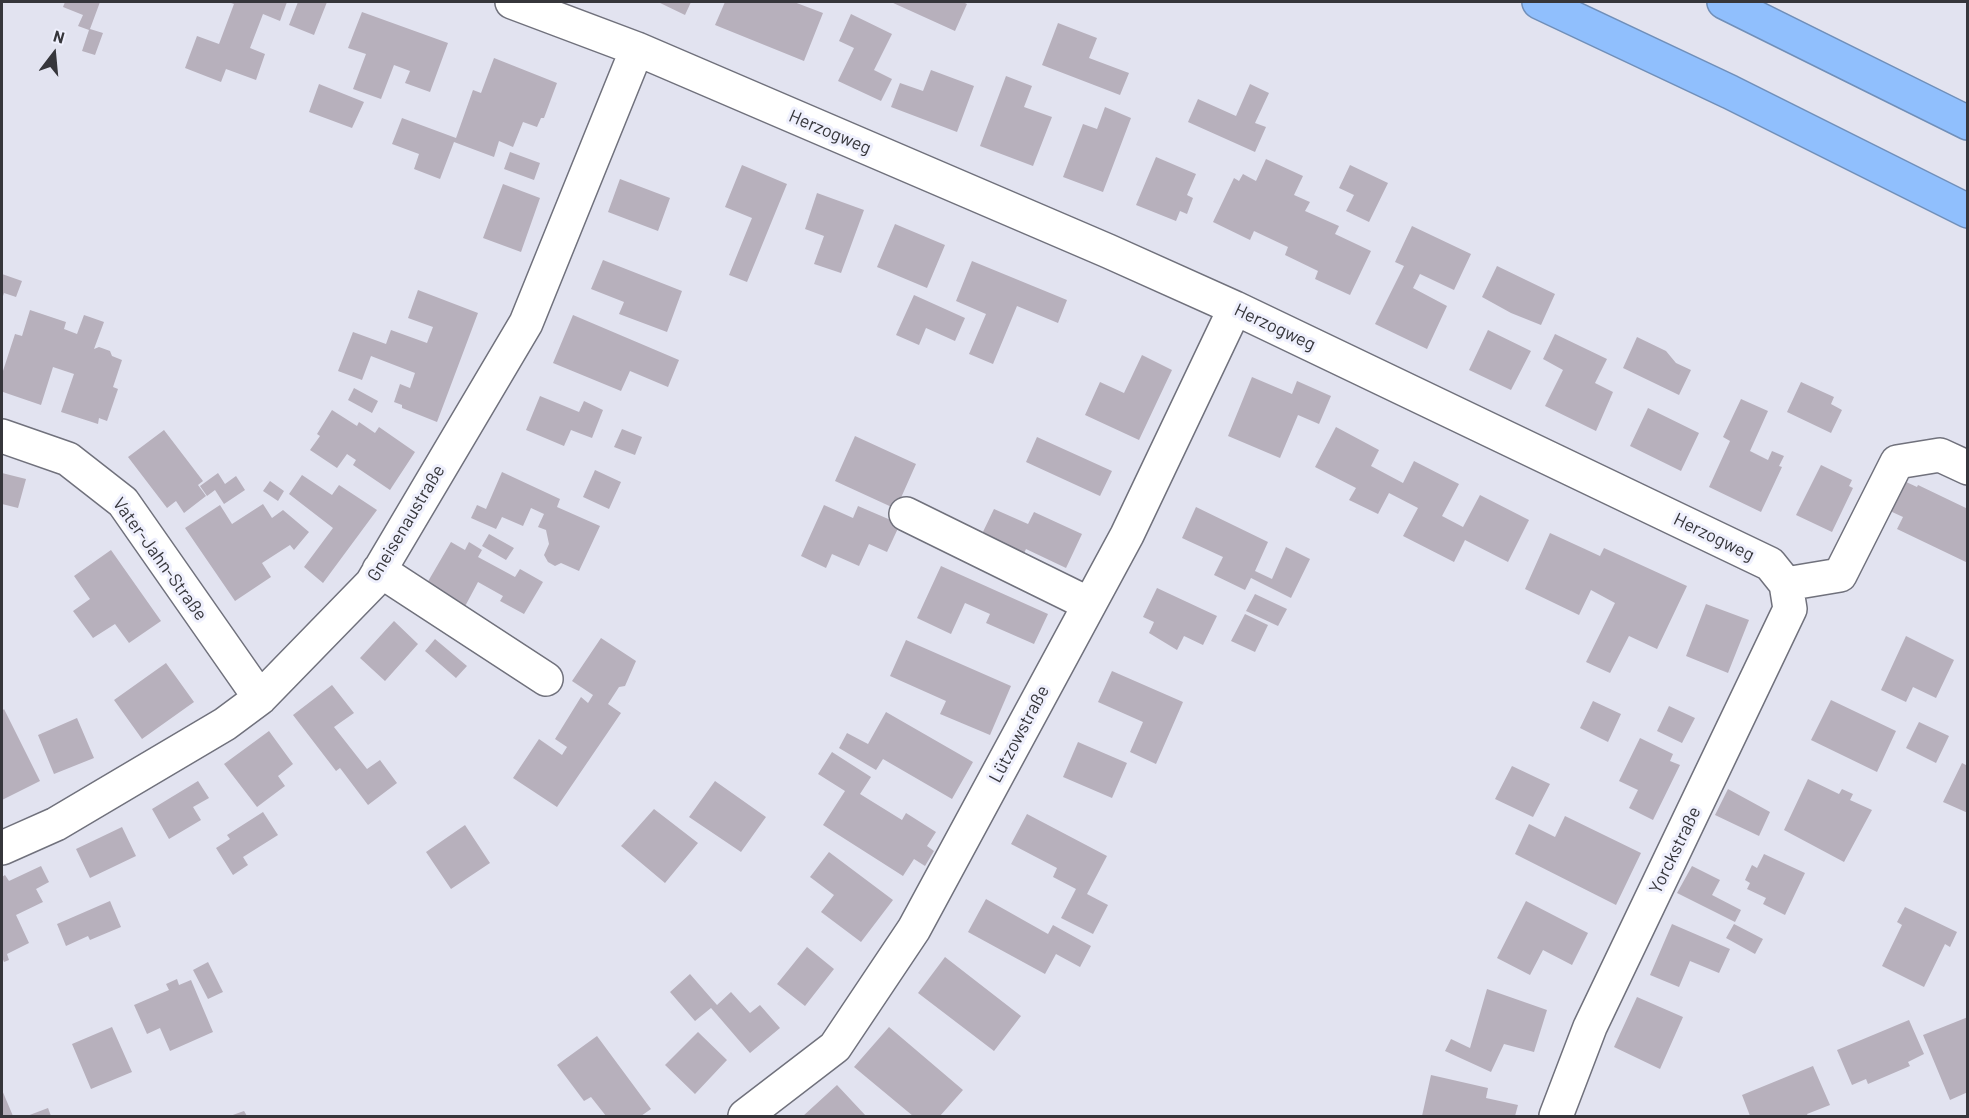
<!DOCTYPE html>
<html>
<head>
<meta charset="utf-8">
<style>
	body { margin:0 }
	#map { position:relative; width:1969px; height:1118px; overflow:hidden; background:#e2e3f0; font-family:Barlow,sans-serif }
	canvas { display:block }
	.frame { position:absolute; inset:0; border:3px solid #36363b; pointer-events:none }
	.north { position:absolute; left:24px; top:24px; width:60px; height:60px; -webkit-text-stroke:4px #eff0fd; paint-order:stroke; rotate:16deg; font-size:16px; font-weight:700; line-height:24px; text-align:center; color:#36363b }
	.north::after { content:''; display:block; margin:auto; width:21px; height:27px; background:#36363b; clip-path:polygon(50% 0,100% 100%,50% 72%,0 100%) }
</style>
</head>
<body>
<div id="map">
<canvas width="1969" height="1118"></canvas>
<div class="frame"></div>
<div class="north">N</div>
</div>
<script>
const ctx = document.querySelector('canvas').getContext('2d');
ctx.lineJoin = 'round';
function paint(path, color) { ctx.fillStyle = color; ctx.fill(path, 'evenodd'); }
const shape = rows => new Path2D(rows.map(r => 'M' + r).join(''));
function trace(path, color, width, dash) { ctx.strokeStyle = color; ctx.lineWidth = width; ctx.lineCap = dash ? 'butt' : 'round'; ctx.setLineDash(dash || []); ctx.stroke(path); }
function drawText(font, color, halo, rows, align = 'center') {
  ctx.font = font + ' Barlow,sans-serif'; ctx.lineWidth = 6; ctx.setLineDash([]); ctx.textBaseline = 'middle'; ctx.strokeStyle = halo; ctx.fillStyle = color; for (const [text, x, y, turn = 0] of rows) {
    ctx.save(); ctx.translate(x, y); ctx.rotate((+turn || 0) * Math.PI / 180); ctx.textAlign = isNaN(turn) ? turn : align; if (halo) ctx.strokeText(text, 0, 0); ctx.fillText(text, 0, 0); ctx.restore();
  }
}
const building = shape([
	[65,2,100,2,90,29,103,33,95,55,82,51,89,30,78,26,83,15,63,7],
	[228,2,287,2,280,21,263,14,250,48,265,54,256,80,226,69,221,82,185,68,197,36,219,44,234,4],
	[298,2,327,2,314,35,289,25],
	[658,2,691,2,685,15],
	[725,2,794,2,823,13,804,61,715,25],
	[891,2,963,2,967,4,955,31],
	[362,12,448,43,430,92,405,83,410,71,394,65,381,99,353,89,366,54,348,48],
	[851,14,892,34,874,70,892,79,881,101,838,81,854,48,839,41],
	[1058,23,1097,38,1089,58,1129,73,1120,95,1042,65],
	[494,58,557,83,544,118,541,118,537,127,523,122,513,147,499,141,494,157,454,142,440,179,414,169,419,154,392,144,402,118,456,138,473,90,481,93],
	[931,70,974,86,957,132,891,107,900,83,923,91],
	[1006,76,1032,86,1024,107,1052,117,1033,166,980,146],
	[319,84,364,102,352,128,309,112],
	[1250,84,1269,93,1255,123,1266,127,1255,152,1188,122,1198,99,1236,116],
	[1105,107,1131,118,1103,192,1063,177,1083,124,1097,129],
	[510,152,540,163,534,180,504,169],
	[1156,157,1196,174,1187,195,1193,198,1187,214,1180,211,1176,221,1136,205],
	[1266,159,1303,176,1294,195,1310,202,1305,211,1339,226,1335,234,1371,251,1350,295,1315,279,1318,271,1285,255,1288,247,1254,231,1250,240,1213,222,1234,178,1239,181,1243,174,1256,181],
	[742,165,787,184,747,282,729,275,752,218,725,207],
	[1350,165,1388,183,1369,222,1346,211,1354,195,1339,188],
	[620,179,670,198,658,231,608,212],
	[503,184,540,198,521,252,483,238],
	[817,193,864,210,841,273,814,264,824,236,805,229],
	[895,224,945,245,927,288,877,267],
	[1412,226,1471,254,1454,290,1420,274,1413,288,1447,306,1427,349,1375,324,1404,266,1395,262],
	[603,260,682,291,667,332,619,314,624,302,591,289],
	[972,261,1067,300,1058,323,1017,306,993,364,969,354,986,314,956,301],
	[1497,266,1555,294,1541,325,1511,313,1482,297],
	[2,274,22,281,16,297,4,293,2,299],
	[418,290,478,313,437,422,402,408,402,405,394,402,400,384,410,388,415,373,371,356,362,380,338,371,353,332,386,344,391,330,427,343,433,327,408,318],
	[914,295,965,318,955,341,926,328,919,345,896,335],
	[30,310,66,322,64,329,77,334,84,315,104,322,94,349,99,347,110,351,112,356,122,360,113,387,118,389,107,421,99,418,98,424,61,412,74,374,53,367,41,405,3,392,2,374,15,334,22,336],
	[573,315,679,360,668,387,630,371,621,391,553,363],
	[1488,330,1531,351,1511,390,1469,370],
	[1555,334,1607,359,1595,383,1613,392,1596,431,1545,406,1563,370,1543,359],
	[1637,337,1666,351,1676,363,1691,370,1679,395,1623,368],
	[1142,355,1172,370,1139,440,1085,415,1100,382,1124,393],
	[1252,377,1292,394,1297,381,1331,396,1319,424,1298,415,1280,458,1228,436],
	[1801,382,1834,397,1831,404,1842,410,1831,433,1787,412],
	[354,388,378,401,372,413,348,400],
	[540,396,579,412,584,401,603,410,592,438,571,430,564,446,526,430],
	[1741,399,1768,411,1750,451,1768,460,1772,451,1784,456,1779,466,1782,467,1761,512,1709,487,1730,441,1723,437],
	[1648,408,1699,433,1681,471,1630,446],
	[332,410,357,426,359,422,375,433,379,427,415,452,390,490,353,465,356,460,347,454,337,468,310,450,320,436,317,434],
	[1336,427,1379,450,1371,466,1403,483,1414,461,1459,484,1442,516,1463,527,1480,495,1529,520,1508,562,1465,540,1454,562,1403,536,1418,508,1389,493,1378,514,1349,500,1356,488,1315,467],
	[622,429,642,437,635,455,614,447],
	[164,430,203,481,198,485,206,496,184,513,176,501,167,508,128,457],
	[855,436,916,464,896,509,835,481],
	[1037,437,1112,471,1100,496,1026,462],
	[1821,465,1852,480,1849,486,1853,488,1832,532,1796,515],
	[595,470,621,482,609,509,583,497],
	[502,472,560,499,557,507,600,526,579,571,561,563,555,566,548,562,544,555,549,544,546,530,538,527,544,514,531,508,523,526,502,517,496,529,471,518,477,505,486,509],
	[2,473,26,479,18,508,2,504],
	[218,473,225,484,236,476,245,490,224,504,215,490,207,496,200,486],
	[302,475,332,495,339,485,377,510,323,583,304,567,333,528,289,494],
	[270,481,284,491,278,501,263,491],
	[1904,481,1917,487,1918,485,1968,509,1968,563,1897,529,1903,517,1890,511],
	[263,504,272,518,283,510,309,532,294,550,290,545,262,563,271,577,235,601,185,528,220,505,232,524],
	[824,505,853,518,858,506,900,524,887,552,869,544,859,566,832,554,826,568,801,556],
	[1196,507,1268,542,1255,571,1272,579,1286,547,1310,559,1291,598,1251,578,1245,590,1214,575,1223,557,1182,538],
	[994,509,1028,524,1034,512,1082,534,1066,568,1026,549,1022,558,980,538],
	[1550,533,1600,556,1604,548,1687,586,1657,649,1629,636,1610,673,1586,662,1615,603,1591,590,1579,615,1525,589],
	[489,534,514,548,506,560,482,546],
	[451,542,465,550,469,542,482,550,478,557,515,577,520,569,543,582,524,614,500,601,503,596,478,582,462,612,423,590],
	[111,550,161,621,129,643,115,624,93,638,73,611,90,599,74,576],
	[941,566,1048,614,1034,644,986,623,990,614,965,603,951,634,917,618],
	[1157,588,1217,616,1203,645,1184,636,1177,650,1149,633,1154,622,1143,617],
	[1255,594,1287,609,1278,626,1246,611],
	[1706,604,1749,620,1728,673,1686,656],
	[1245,614,1268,625,1255,652,1231,641],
	[394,621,418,644,385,681,360,658],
	[1906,636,1954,660,1936,698,1913,687,1906,702,1881,690],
	[601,638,636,661,625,686,619,687,608,704,621,713,557,807,513,778,539,739,562,755,567,747,555,739,581,697,588,703,593,695,572,681],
	[435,639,467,666,456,678,425,651],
	[906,640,1011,686,990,735,940,714,946,701,890,676],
	[166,663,194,702,142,739,114,700],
	[1112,671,1183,702,1156,764,1130,752,1143,722,1098,702],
	[332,685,354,713,334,727,367,769,380,760,397,783,368,805,340,768,336,771,293,715],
	[1831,700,1896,731,1877,772,1811,740],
	[1593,701,1621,714,1608,742,1580,728],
	[1669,706,1695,718,1682,743,1657,731],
	[4,709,40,781,2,800,2,711],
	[886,712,973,762,952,799,883,759,876,770,839,748,847,733,868,744],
	[77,718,94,758,54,774,38,735],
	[1919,722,1949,736,1936,763,1906,748],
	[269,731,293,764,278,776,285,786,257,807,224,764],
	[1640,738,1673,754,1670,761,1680,765,1653,820,1629,808,1638,790,1619,781],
	[1078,742,1127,763,1112,798,1063,777],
	[832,752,871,777,860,794,902,820,906,813,936,832,927,846,934,851,925,866,914,859,903,876,823,825,845,791,818,774],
	[1962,763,1968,766,1968,813,1943,802],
	[1512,766,1550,784,1533,817,1495,799],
	[1808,779,1839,794,1842,789,1853,794,1850,800,1872,810,1844,862,1784,830],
	[198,781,209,798,193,807,201,820,169,839,152,809],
	[715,781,766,817,741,852,689,817],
	[1728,789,1770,812,1759,836,1715,815],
	[654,809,698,843,665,883,621,846],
	[263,812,278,835,243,857,248,865,233,875,216,848,230,839,227,835],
	[1027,814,1107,856,1087,894,1108,905,1093,934,1061,918,1076,889,1053,877,1057,868,1011,844],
	[1565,816,1641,853,1616,905,1515,854,1529,824,1555,837],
	[465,825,490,863,451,889,426,852],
	[122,827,136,856,90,878,76,849],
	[829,852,893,900,861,942,821,912,834,895,810,877],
	[1764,854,1805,873,1785,915,1763,904,1766,898,1747,889,1750,883,1745,880,1752,865,1757,868],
	[41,866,49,882,36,889,43,902,16,915,29,943,7,954,9,960,4,962,2,957,2,877,5,875,9,881],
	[1692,866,1720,880,1712,895,1741,910,1735,922,1677,893],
	[986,899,1048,934,1053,925,1091,946,1080,967,1056,954,1045,974,968,932],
	[110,901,121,927,90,940,88,936,66,946,57,924],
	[1526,901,1588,933,1572,965,1543,950,1530,975,1497,958],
	[1905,907,1957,932,1950,947,1945,944,1924,987,1882,966,1902,925,1897,922],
	[1672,924,1730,949,1719,973,1690,961,1679,987,1650,975],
	[1734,924,1763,939,1755,954,1726,938],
	[807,947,834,969,805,1006,777,984],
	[945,957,1021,1016,994,1051,918,993],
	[208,962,223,992,208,999,193,970],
	[690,974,717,1005,731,992,750,1013,760,1005,780,1028,750,1053,711,1008,695,1021,670,992],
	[177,979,179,985,191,980,213,1032,170,1051,160,1028,147,1034,134,1005,169,990,166,984],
	[1487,989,1547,1010,1534,1052,1504,1044,1491,1072,1445,1051,1451,1039,1470,1048],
	[1637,997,1683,1017,1660,1069,1614,1047],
	[1968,1017,1968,1092,1950,1100,1923,1035],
	[1909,1020,1924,1054,1908,1062,1910,1066,1868,1084,1866,1079,1852,1085,1837,1050],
	[112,1027,132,1072,91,1089,72,1044],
	[889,1027,963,1090,940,1116,913,1116,854,1067],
	[698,1032,727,1060,695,1094,665,1065],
	[597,1036,651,1109,641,1116,606,1116,591,1097,584,1101,557,1065],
	[1813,1066,1830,1105,1807,1114,1808,1116,1750,1116,1742,1095],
	[1431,1075,1488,1088,1486,1098,1518,1105,1515,1116,1422,1116],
	[837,1085,866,1116,803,1116],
	[2,1090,13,1116,2,1116],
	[48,1108,51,1116,27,1116],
	[244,1111,247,1116,230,1116]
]);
const minor = shape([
	[512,2,637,49,1108,251,1235,308,1770,564,1786,584],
	[2,436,68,459,123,502,260,698],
	[906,514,1089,604],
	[379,570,546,679],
	[1786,584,1840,575,1897,462,1940,455,1968,468],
	[2,848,56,824,225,724,260,698,372,583,526,323,637,49],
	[745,1116,835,1047,914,929,1127,535,1235,308],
	[1556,1116,1590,1027,1790,609,1786,584]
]);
const highway = shape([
	[1539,2,1730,92,1968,211],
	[1724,2,1968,123]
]);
const streetNames = [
	["Herzogweg",830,132,23],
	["Herzogweg",1275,327,25],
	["Gneisenaustraße",406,523,-59],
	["Herzogweg",1714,537,26],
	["Vater-Jahn-Straße",160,559,54],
	["Lützowstraße",1019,734,-62],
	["Yorckstraße",1675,850,-64]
];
paint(building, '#b7b0bc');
trace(minor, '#70717c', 36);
trace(highway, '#708fb9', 36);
trace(minor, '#fff', 33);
trace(highway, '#90bffd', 33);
drawText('18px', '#36363b', '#eff0fd', streetNames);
</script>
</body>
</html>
